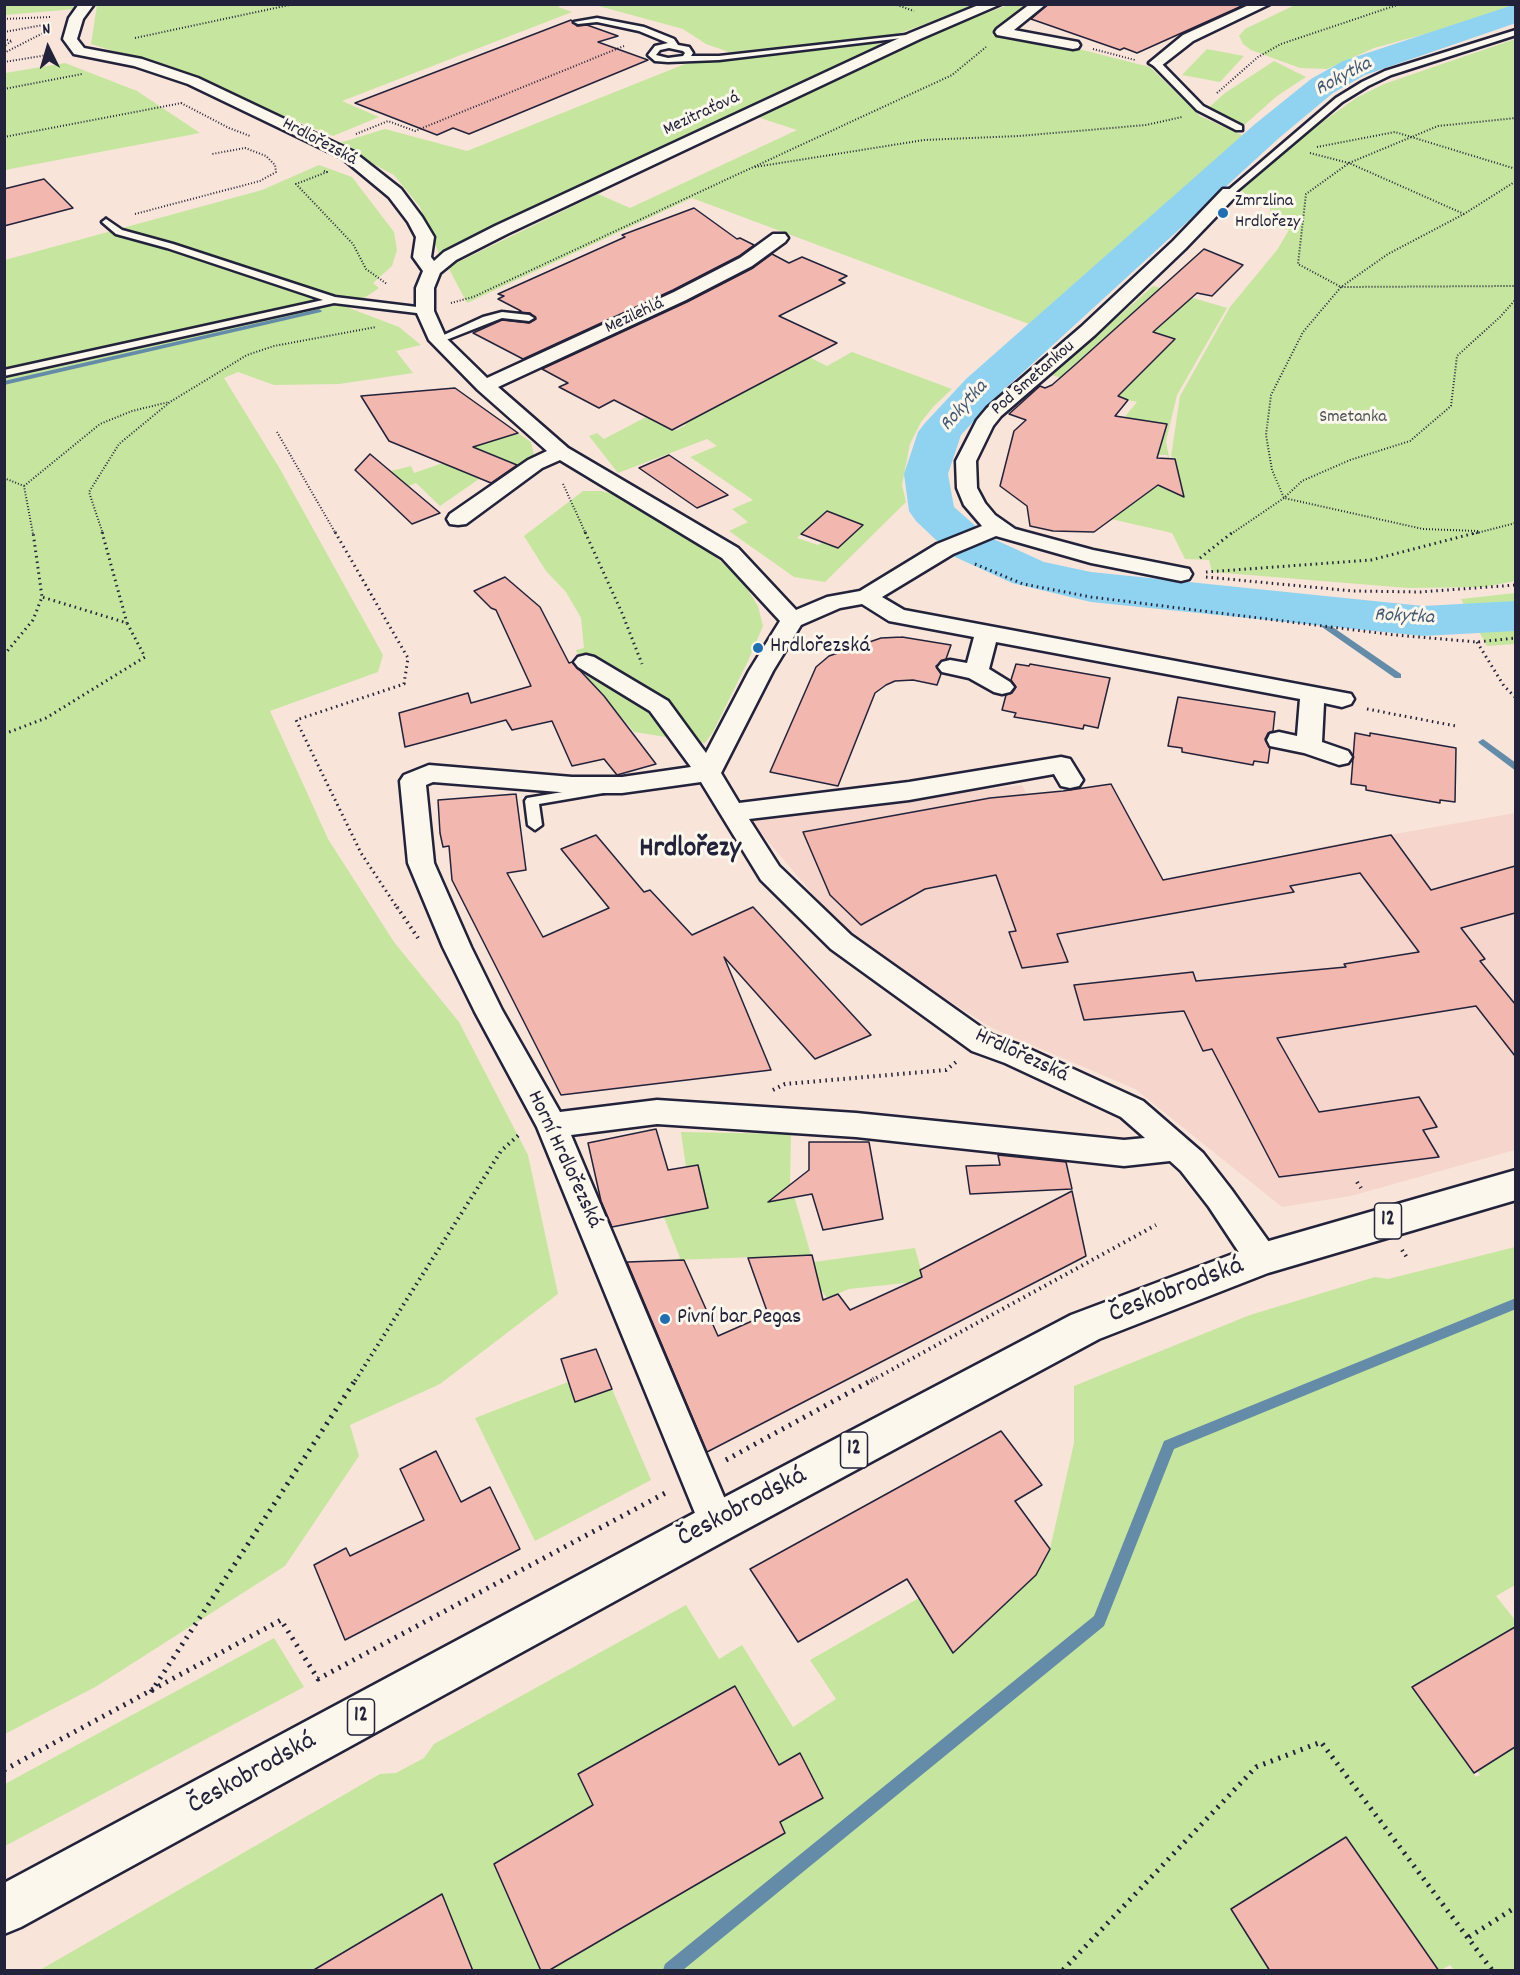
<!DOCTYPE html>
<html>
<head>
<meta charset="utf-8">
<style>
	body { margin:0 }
	#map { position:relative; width:1520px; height:1975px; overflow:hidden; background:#f8e4d9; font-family:Dekko,sans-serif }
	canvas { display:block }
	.frame { position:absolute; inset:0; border:6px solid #22223b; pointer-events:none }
	.north { position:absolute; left:18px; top:18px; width:60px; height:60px; -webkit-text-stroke:4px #fbf7ec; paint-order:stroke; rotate:355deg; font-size:16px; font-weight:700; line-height:24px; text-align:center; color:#22223b }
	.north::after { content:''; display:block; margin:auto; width:21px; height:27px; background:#22223b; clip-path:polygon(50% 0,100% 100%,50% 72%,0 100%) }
</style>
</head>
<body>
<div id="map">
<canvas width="1520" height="1975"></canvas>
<div class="frame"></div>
<div class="north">N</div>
</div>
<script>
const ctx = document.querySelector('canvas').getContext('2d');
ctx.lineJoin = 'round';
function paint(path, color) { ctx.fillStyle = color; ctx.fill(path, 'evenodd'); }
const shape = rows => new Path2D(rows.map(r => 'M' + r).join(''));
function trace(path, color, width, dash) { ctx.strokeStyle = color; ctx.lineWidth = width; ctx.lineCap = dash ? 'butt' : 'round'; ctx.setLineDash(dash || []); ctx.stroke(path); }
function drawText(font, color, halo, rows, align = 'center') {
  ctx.font = font + ' Dekko,sans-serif'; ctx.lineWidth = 6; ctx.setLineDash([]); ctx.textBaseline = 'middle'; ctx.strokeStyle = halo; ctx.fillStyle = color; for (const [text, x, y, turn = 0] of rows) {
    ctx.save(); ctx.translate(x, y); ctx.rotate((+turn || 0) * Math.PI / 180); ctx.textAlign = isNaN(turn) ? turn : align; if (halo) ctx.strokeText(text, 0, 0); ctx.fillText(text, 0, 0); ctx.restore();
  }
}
const built = shape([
	[1022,785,1079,895,1274,860,1315,848,1515,813,1515,1150,1351,1196,1282,1207,1135,1089,992,1028,852,940,748,818]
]);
const green = shape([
	[5,4,75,5,75,9,5,15],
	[563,4,558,7,572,12,342,101,379,117,333,136,165,67,91,44,97,5],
	[1297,4,1515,4,1516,13,1488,17,1374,48,1327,69,1300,68,1251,50,1243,44,1239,36,1245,29],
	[595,5,977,5,895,35,729,52,706,44,683,29],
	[1008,5,1024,5,992,35,1071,47,1150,67,1200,116,1244,136,1029,324,692,198,467,303,448,267,598,194,630,208,797,130,757,117,919,39],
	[1515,39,1515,581,1484,587,1408,588,1212,572,1209,560,1185,559,1172,533,1111,519,1100,512,1063,470,1106,464,1104,442,1137,402,1128,400,1088,447,1085,458,1052,462,1054,449,1063,450,1065,444,1050,441,1051,437,1045,436,1050,428,1093,389,1052,375,1153,286,1227,308,1177,395,1166,441,1169,458,1179,457,1171,457,1180,396,1230,307,1277,250,1289,230,1262,224,1269,216,1271,204,1252,199,1241,190,1317,126,1356,98,1384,84],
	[1150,299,1180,308,1163,323,1141,316,1149,308,1142,306],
	[1118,327,1143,335,1148,331,1175,339,1159,354,1146,350,1121,351,1101,343],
	[1097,357,1143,371,1144,371,1130,384,1117,386,1069,371,1084,359,1091,362],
	[1122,454,1167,455,1168,458,1175,459,1180,481,1168,490,1158,485,1130,506,1096,490,1124,469],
	[877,43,882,46,570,189,439,254,420,207,394,175,336,144,385,129,467,151,685,64],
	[1207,49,1244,56,1220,82,1182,75],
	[1274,61,1306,77,1277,96,1242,127,1207,109,1225,93],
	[65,63,137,91,200,133,5,170,5,73],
	[319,165,352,177,394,232,397,250,392,266,373,283,379,288,349,308,399,327,421,345,396,351,413,373,339,384,274,385,238,372,224,378,280,469,383,655,378,672,270,711,328,839,394,942,459,1022,528,1155,558,1294,440,1384,350,1425,359,1456,285,1566,97,1686,5,1734,5,260,262,190],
	[852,352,952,389,934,406,921,422,910,444,902,485,906,502,825,582,794,577,729,531,748,522,732,509,753,500,690,457,717,446,707,439,618,473,589,436,597,433,604,439,646,417,672,430,677,430,686,425,684,424,809,357,827,366],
	[827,511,863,525,838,547,823,542,818,545,797,538],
	[518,433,531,442,534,455,519,466,485,451,457,469,479,479,440,506,416,483,398,491,371,476,411,466,414,473,478,451,470,448],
	[583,491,601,491,630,499,647,509,705,548,741,579,758,606,763,626,748,661,713,732,705,743,634,732,623,719,610,717,588,679,576,650,584,648,581,618,566,592,546,571,524,536],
	[1515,593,1515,644,1487,646,1461,599],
	[681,1132,791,1134,790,1182,811,1255,675,1260,680,1258,662,1212,708,1208,698,1166,686,1167],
	[1515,1247,1515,1585,1496,1596,1515,1620,1515,1627,1415,1686,1414,1684,1411,1685,1476,1777,1480,1775,1477,1771,1515,1747,1515,1970,1454,1970,1450,1965,1441,1970,1436,1970,1346,1837,1231,1909,1270,1970,548,1970,785,1833,780,1822,823,1798,800,1754,779,1765,735,1686,593,1805,494,1864,541,1970,473,1970,441,1894,312,1970,40,1970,380,1774,396,1773,424,1758,434,1744,686,1605,719,1659,742,1645,793,1727,836,1699,810,1660,919,1598,953,1653,1036,1575,1050,1549,1074,1443,1074,1386,1250,1315,1375,1277,1388,1279],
	[915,1248,924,1281,849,1289,827,1298,821,1290,814,1262],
	[568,1382,575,1402,612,1389,651,1480,535,1541,475,1418],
	[274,1638,304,1687,5,1846,5,1784]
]);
const stream = shape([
	[319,309,322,311,321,312,4,385,4,381,319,309],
	[1302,606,1401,674,1401,678,1395,678,1299,611,1298,609,1302,606],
	[1483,739,1516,763,1516,771,1480,744,1478,742,1483,739],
	[1516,1298,1516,1309,1174,1449,1104,1626,683,1970,663,1970,665,1964,1094,1616,1164,1441,1516,1298]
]);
const river = shape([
	[1516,4,1516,23,1365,75,1333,93,1279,138,996,397,961,435,948,474,954,507,987,536,1044,562,1091,572,1423,606,1516,601,1516,631,1423,636,1091,602,1012,583,953,556,916,521,909,511,904,474,918,432,925,423,966,379,1255,124,1311,79,1343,61,1516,4]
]);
const building = shape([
	[1048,4,1156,4,1244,5,1137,53,1124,48,1120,50,1031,19,1048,4],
	[571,20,577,26,587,25,618,36,598,42,648,60,469,134,453,128,437,135,355,103,571,20],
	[44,179,73,208,4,226,4,189,44,179],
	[694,208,737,239,740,238,754,245,739,256,673,290,523,359,473,333,502,320,529,323,536,319,530,313,519,312,521,311,498,299,504,296,498,294,625,237,622,235,694,208],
	[1204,249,1243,265,1212,296,1197,293,1153,332,1175,339,1118,396,1128,400,1115,416,1167,424,1157,458,1175,459,1184,497,1158,485,1094,532,1053,531,1030,526,1027,506,1000,486,1014,431,1026,420,1009,414,1040,386,1045,388,1052,385,1076,364,1204,249],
	[772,254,789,263,802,257,847,276,839,280,845,283,779,316,837,343,672,430,614,400,599,408,559,387,568,383,542,369,687,302,753,268,772,254],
	[455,388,518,433,473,447,517,465,491,483,389,441,361,396,455,388],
	[370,454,440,513,412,524,355,470,370,454],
	[669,455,728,495,697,508,639,468,669,455],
	[827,511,863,525,838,548,801,534,827,511],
	[505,577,540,607,569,663,572,662,604,696,656,764,617,775,604,759,572,766,552,721,512,730,506,720,405,747,399,713,468,693,471,703,531,686,496,610,491,608,474,591,505,577],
	[902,637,951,645,946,659,936,666,941,674,937,685,913,680,895,681,886,685,875,693,838,786,770,772,816,667,829,656,881,638,902,637],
	[1016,664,1029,666,1030,664,1110,678,1098,728,1084,725,1083,729,1050,723,1014,717,1016,713,1002,710,1006,695,1012,693,1016,687,1011,680,1016,664],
	[1178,697,1275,712,1273,731,1268,733,1265,739,1270,748,1268,763,1254,761,1253,765,1182,752,1182,748,1168,746,1178,697],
	[1355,733,1370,736,1370,733,1456,748,1455,802,1440,800,1440,803,1393,795,1366,790,1366,786,1351,784,1355,733],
	[1111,784,1163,880,1391,835,1431,890,1515,866,1515,913,1461,928,1485,959,1480,961,1515,1004,1515,1056,1476,1006,1277,1038,1319,1112,1419,1097,1437,1127,1423,1130,1439,1157,1279,1177,1212,1049,1203,1051,1184,1011,1084,1020,1074,985,1193,972,1196,981,1346,967,1344,964,1419,952,1360,873,1290,886,1294,892,1057,934,1068,962,1022,968,1009,932,1016,931,996,875,925,889,861,925,830,895,803,832,990,798,1063,791,1111,784],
	[516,794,526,870,507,873,543,937,609,908,561,849,596,835,644,892,650,890,692,935,753,907,871,1035,815,1059,724,957,771,1070,561,1095,452,880,449,846,443,847,440,833,438,800,516,794],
	[656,1129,668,1170,698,1165,708,1208,612,1227,601,1201,588,1143,656,1129],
	[809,1142,869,1142,883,1219,823,1230,812,1194,768,1202,809,1170,809,1142],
	[998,1155,1066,1162,1072,1189,970,1194,966,1166,1000,1165,998,1155],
	[1072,1191,1086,1256,707,1452,627,1262,684,1260,718,1336,768,1314,748,1258,812,1255,823,1300,838,1294,850,1310,922,1277,920,1270,1072,1191],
	[596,1349,612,1389,575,1402,561,1359,596,1349],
	[1001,1431,1042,1485,1015,1501,1050,1549,1036,1575,953,1653,907,1579,798,1642,750,1569,1001,1431],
	[436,1451,461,1502,490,1487,520,1549,345,1640,314,1565,346,1548,350,1556,424,1520,400,1469,436,1451],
	[1515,1627,1515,1747,1474,1773,1412,1687,1515,1627],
	[735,1686,779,1765,800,1753,823,1798,780,1822,785,1833,548,1971,541,1971,494,1864,593,1805,578,1774,735,1686],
	[1346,1837,1439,1971,1270,1971,1231,1909,1346,1837],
	[442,1894,473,1971,312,1971,442,1894]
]);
const pathFar3 = shape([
	[894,4,914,11],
	[4,19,51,17],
	[4,32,49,24],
	[135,38,294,4],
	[4,39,12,41,4,46],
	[1093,49,1135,60],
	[4,53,49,30],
	[4,62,54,54],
	[4,89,82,74],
	[1217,93,1258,57,1281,44,1400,4],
	[181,103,229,128,250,136],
	[356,134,388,121,415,131,624,46],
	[4,137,182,103],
	[1317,147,1395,132,1516,169],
	[1310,153,1349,163,1306,194,1298,264,1341,287,1516,286],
	[755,167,924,140,1019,136,1146,125,1182,117],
	[324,171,327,172,296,184,353,244,366,269,387,284],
	[135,214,260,181,276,172,275,165,266,156,245,148,212,154],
	[1464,214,1349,163,1438,126,1516,118],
	[451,303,473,297,952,75,986,47],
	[277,432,336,534],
	[4,478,24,486,33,534],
	[563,484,586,534],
	[24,486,100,424,132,411,169,402],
	[1478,531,1423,529,1284,498,1272,470,1266,435,1271,395,1303,332,1341,287,1388,254,1464,214,1516,181],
	[103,534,89,492,119,444,170,402,247,355,274,346,376,327],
	[1231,534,1284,498,1302,481,1350,460,1410,441,1451,406,1457,356,1500,317,1516,299],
	[1473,534,1516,523]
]);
const pathFar2 = shape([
	[102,532,127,623],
	[335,532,408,658,404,684,296,720,361,853,398,909],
	[585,532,622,613,642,664],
	[1200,558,1233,532],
	[975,564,1023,584,1091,597,1395,635,1477,642,1516,638],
	[1206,572,1371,560,1479,532],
	[1206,577,1353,591,1420,592,1516,585],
	[1477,642,1504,686,1516,698],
	[4,655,33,620,42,597,33,532],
	[1367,709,1456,726],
	[4,734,46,718,145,657,127,623,42,597]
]);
const pathFar1 = shape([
	[397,907,418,938],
	[773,1090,785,1084,946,1070,956,1062],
	[1357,1182,1361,1188],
	[1402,1250,1408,1259],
	[355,1381,501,1151,521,1133],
	[871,1381,1156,1225]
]);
const path = shape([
	[726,1460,874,1379],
	[151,1692,356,1379],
	[4,1770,281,1620,318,1679,669,1491],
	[1469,1937,1516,1907],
	[1063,1970,1256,1767,1321,1742,1492,1970]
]);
const lane = shape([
	[597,18,644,27,674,39,678,45,689,47,693,53,691,56,719,56,915,34,919,36,719,60,668,62,655,61,648,55,655,46,668,43,639,31,597,22,578,24,574,22,597,18],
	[669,48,683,51,685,53,683,56,668,58,656,55,660,50,669,48],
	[1516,30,1516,35,1391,75,1368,86,1342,102,1232,195,1225,193,1336,98,1362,82,1385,71,1516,30],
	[1153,61,1159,61,1203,106,1242,126,1242,130,1236,130,1197,110,1153,65,1153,61],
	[106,219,122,230,173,244,335,297,425,308,430,311,425,314,334,303,4,376,4,370,323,300,167,248,116,234,102,222,106,219],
	[502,312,529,315,534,318,529,321,502,318,441,342,433,340,483,317,502,312],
	[604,785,609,786,611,789,609,792,539,804,542,825,535,830,528,825,525,801,527,798,604,785]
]);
const street = shape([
	[79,4,94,4,83,19,77,39,84,48,142,59,198,78,354,152,401,189,422,217,434,237,431,257,434,261,444,252,495,226,910,33,981,4,1001,4,920,39,507,234,456,260,440,273,434,288,434,311,446,338,487,378,674,292,740,258,773,234,785,234,788,238,785,242,752,266,686,300,498,387,568,448,738,548,796,610,827,597,860,591,937,544,982,526,964,505,957,488,956,461,977,420,987,408,1081,327,1173,241,1223,189,1235,189,1237,193,1235,197,1185,249,1095,335,1001,416,993,426,976,461,977,488,985,503,995,515,1015,529,1093,550,1189,569,1192,574,1189,579,1181,581,1091,563,996,536,953,554,882,597,904,610,1351,694,1354,699,1351,704,1342,707,1324,703,1322,742,1348,751,1352,757,1348,763,1339,765,1304,753,1270,746,1267,740,1270,734,1279,732,1297,736,1300,699,996,642,989,669,1010,682,1014,687,1010,692,1002,694,994,692,969,678,942,672,938,667,942,662,950,660,967,663,974,637,889,621,862,604,840,608,801,625,773,671,721,773,739,803,909,782,1061,757,1070,759,1083,780,1079,786,1070,788,1061,786,1054,774,909,800,749,819,779,866,851,935,992,1035,1025,1047,1143,1101,1203,1153,1231,1189,1274,1249,1278,1259,1274,1269,1262,1273,1250,1269,1209,1207,1181,1171,1170,1161,1124,1166,856,1137,657,1124,571,1135,735,1523,730,1535,717,1540,704,1535,537,1127,475,1012,443,947,408,863,400,781,404,775,429,765,572,777,622,777,691,767,650,711,578,667,574,662,578,657,586,655,594,657,668,701,706,753,749,671,780,621,722,558,560,460,542,468,466,524,458,525,450,524,447,519,450,514,528,460,547,451,478,390,429,340,416,311,416,288,423,271,413,257,416,237,408,222,389,197,342,158,188,84,134,66,74,54,63,39,69,18,79,4],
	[433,782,572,793,622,793,701,782,761,880,831,949,972,1051,1005,1063,1121,1117,1145,1138,1124,1140,856,1113,657,1100,560,1112,502,1010,471,947,434,863,426,785,433,782],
	[1030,4,1046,4,1014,30,1078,42,1080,45,1078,48,1073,49,997,35,995,32,997,29,1030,4],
	[1251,4,1270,4,1193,41,1161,66,1156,67,1149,63,1183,35,1251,4]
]);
const primary = shape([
	[1516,1170,1516,1200,1268,1273,1099,1339,732,1537,21,1927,4,1934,4,1883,702,1509,1071,1315,1262,1243,1516,1170]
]);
const markers = [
	[1223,213,6,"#1f6fb2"],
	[758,648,6,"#1f6fb2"],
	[665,1319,6,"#1f6fb2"]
];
const farStreetnames = [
	["Mezitraťová",702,115,-25],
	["Hrdlořezská",319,143,28],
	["Mezilehlá",635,317,-25],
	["Pod Smetankou",1034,379,-41]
];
const farPoinames = [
	["Zmrzlina",1235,203],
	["Hrdlořezy",1235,224]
];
const farParknames = [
	["Smetanka",1353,419]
];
const farWaternames = [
	["Rokytka",1344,78,-28],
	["Rokytka",965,407,-48],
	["Rokytka",1404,618,3]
];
const shields = [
	[1388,1221,27],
	[854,1450,27],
	[361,1717,27]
];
const shieldNames = [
	["12",1388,1221],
	["12",854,1450],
	["12",361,1717]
];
const poiNames = [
	["Hrdlořezská",770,648],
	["Pivní bar Pegas",677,1319]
];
const streetNames = [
	["Hrdlořezská",1021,1057,25],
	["Horní Hrdlořezská",563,1160,65]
];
const nearStreetnames = [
	["Českobrodská",1177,1292,-21],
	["Českobrodská",743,1509,-28],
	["Českobrodská",253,1775,-29]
];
const districtNames = [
	["Hrdlořezy",690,851]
];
paint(built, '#f6d6cc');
paint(green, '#c6e69f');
paint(stream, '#648ca8');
paint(river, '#90d3f1');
paint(building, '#f2b7ae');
trace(building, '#22223b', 1.5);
trace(lane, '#22223b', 5);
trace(street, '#22223b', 5);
trace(primary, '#22223b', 5);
trace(pathFar3, '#22223b', 2, [1, 2]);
trace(pathFar2, '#22223b', 3, [1.5, 4]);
trace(pathFar1, '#22223b', 4, [1.5, 4.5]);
trace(path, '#22223b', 5, [2, 6]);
paint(lane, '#fbf7ec');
paint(street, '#fbf7ec');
paint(primary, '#fbf7ec');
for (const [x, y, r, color] of markers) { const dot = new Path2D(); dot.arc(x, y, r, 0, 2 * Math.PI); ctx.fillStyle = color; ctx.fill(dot); trace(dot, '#fbf7ec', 2); }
drawText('18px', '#22223b', '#fbf7ec', farStreetnames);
drawText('18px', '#22223b', '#fbf7ec', farPoinames, 'left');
drawText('18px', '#4b5354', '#fbf7ec', farParknames);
drawText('italic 20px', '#435772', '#fbf7ec', farWaternames);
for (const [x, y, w] of shields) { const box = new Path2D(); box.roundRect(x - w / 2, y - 18, w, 36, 4.5); ctx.fillStyle = '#fbf7ec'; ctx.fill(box); trace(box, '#22223b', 1.5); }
drawText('bold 21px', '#22223b', null, shieldNames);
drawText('22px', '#22223b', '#fbf7ec', poiNames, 'left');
drawText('22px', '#22223b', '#fbf7ec', streetNames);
drawText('27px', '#22223b', '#fbf7ec', nearStreetnames);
drawText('bold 28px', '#22223b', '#fbf7ec', districtNames);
</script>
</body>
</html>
